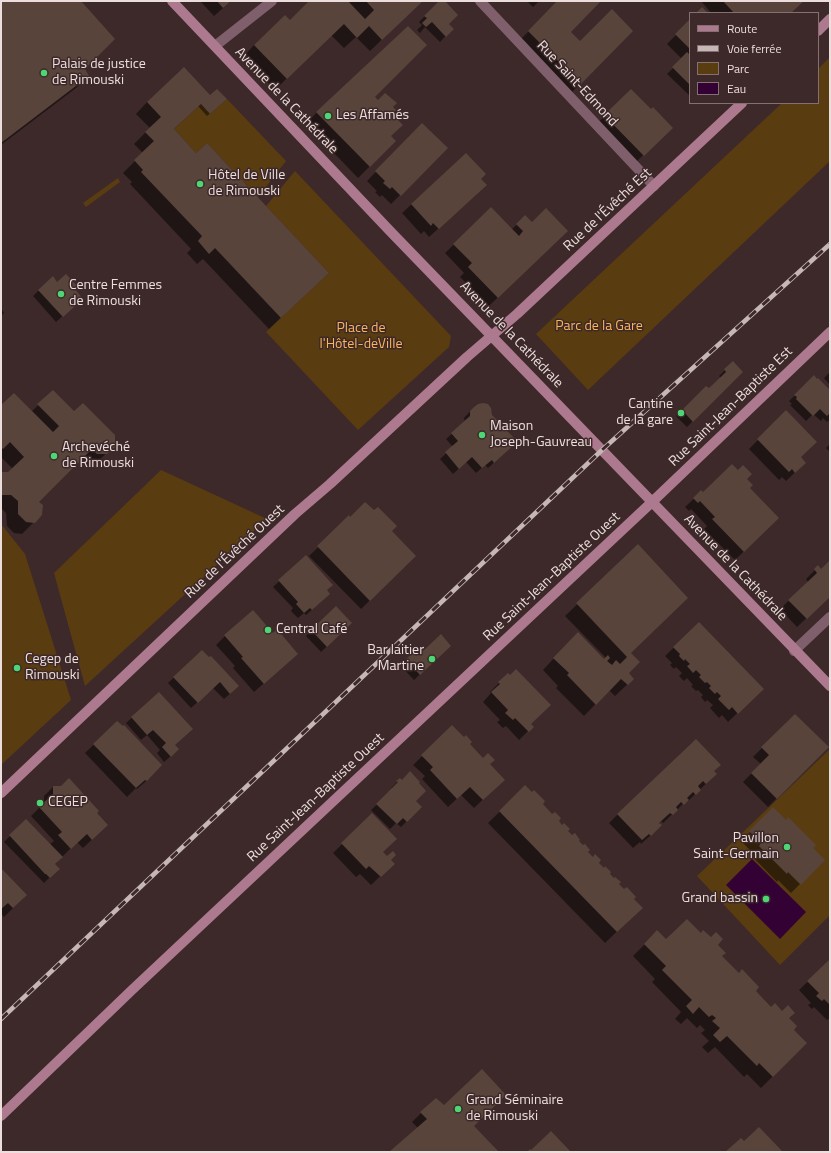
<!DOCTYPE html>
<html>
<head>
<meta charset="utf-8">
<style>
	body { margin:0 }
	#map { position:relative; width:831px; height:1153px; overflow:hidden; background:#3d2929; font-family:"Titillium Web",sans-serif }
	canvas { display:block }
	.frame { position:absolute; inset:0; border:2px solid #eddede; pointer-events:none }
	.legend { position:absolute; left:689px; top:12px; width:130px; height:92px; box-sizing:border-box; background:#3d2929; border:1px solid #837171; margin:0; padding:5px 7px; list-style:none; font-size:12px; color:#eddede }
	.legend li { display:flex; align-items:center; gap:8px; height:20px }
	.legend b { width:20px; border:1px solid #837171 }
</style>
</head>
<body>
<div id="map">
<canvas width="831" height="1153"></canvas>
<div class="frame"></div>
<ul class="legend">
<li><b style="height:5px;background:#ad798e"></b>Route</li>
<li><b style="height:5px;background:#c6b6b6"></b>Voie ferrée</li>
<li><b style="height:11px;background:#5a3c11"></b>Parc</li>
<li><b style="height:11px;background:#340135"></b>Eau</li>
</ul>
</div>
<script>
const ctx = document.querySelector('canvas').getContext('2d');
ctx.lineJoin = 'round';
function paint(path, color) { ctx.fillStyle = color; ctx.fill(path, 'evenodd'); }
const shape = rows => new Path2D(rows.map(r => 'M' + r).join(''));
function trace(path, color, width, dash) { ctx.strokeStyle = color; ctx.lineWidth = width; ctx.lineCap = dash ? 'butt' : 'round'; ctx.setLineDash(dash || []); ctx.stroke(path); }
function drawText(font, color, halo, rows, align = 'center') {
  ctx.font = font + ' "Titillium Web",sans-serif'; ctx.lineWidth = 3; ctx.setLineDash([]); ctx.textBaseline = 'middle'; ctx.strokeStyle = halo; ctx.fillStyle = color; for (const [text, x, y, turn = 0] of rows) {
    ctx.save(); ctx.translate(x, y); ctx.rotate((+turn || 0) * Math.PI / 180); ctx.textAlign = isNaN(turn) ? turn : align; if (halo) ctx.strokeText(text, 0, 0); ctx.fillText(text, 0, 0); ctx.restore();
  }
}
const green = shape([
	[830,57,830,161,588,390,536,334,782,103,818,103,818,69],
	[227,99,286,161,258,197,207,143,196,153,174,129,201,104,210,114],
	[295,171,451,336,449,347,358,430,266,332,329,273,266,206],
	[118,178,120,182,86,207,83,203],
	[161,470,267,519,85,686,54,573],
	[1,524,25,554,71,700,1,765],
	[830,749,830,915,780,965,697,876]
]);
const water = shape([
	[752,859,806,912,780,939,726,885]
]);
const shadow = shape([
	[1,1,79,1,84,69,88,76,76,88,1,145],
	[200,1,231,1,214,16],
	[310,1,422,1,370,51,356,37,344,48,331,35,275,90,243,57,254,45,290,21],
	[440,1,443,1,448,24,452,29,440,42,425,27,420,33,417,30,422,25,419,22],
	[527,1,539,1,533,7],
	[559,1,600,1,570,32,580,42,632,31,572,92,520,40],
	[701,1,804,1,790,13,711,13],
	[690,21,690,96,667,74,682,59,667,44],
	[209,95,226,99,207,116,198,106,173,130,316,284,269,329,203,259,197,264,187,253,191,249,130,184,132,182,123,173,143,153,134,144,150,128,136,114,147,102],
	[373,97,378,102,391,107,390,136,370,166,358,178,306,124,317,112],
	[651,111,671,128,634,164,596,124,605,116],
	[422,124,447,148,391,204,382,195,380,197,375,192,377,191,367,181],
	[466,154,477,194,429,237,424,231,421,234,402,213],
	[491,209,511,230,525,217,532,224,566,231,489,306,460,277,464,273,445,253],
	[57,283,76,304,56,322,33,296,39,290],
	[1,308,4,313,1,316],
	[733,362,709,405,687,427,676,416,706,387,709,390,721,378,719,376],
	[830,372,830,385,824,378],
	[814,377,830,391,830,419,827,422,823,418,821,421,813,414,806,421,790,405,792,404,789,401],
	[53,391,74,413,114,446,94,465,85,465,80,460,38,502,41,515,22,534,14,533,7,526,6,513,1,508,1,473,8,473,13,469,1,457,1,406,31,412],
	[473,408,492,416,508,450,488,468,485,465,476,473,466,462,453,474,440,459,453,447,446,439,465,422,464,418],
	[786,412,800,458,805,463,786,481,782,477,779,480,749,449],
	[830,444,830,452,826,448],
	[738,471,746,479,749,488,769,527,735,560,704,529,707,526,691,509,689,511,685,507,701,492,703,494],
	[349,517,391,531,415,556,361,609,309,556],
	[638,546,628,673,633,679,615,696,609,690,584,716,556,688,558,686,543,670,566,645,604,660,606,658,565,616],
	[306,556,326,591,323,600,306,615,304,613,298,618,291,611,293,608,273,587],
	[830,562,830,596,797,627,780,609,808,582,806,579,818,567,821,570],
	[336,607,351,623,321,652,306,636],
	[699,623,753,698,728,722,722,715,719,718,710,708,713,705,707,700,705,702,701,697,703,695,698,690,696,691,691,686,693,685,687,678,684,681,679,676,682,673,676,667,674,669,670,665,672,663,665,656],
	[225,636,288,662,254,692,233,668,235,666,216,645],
	[202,651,232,692,224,699,213,688,191,708,168,683],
	[444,651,414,680,401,666,407,660,423,652],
	[508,674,530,724,532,727,519,740,506,726,503,728,497,722,500,720,483,702,491,693,490,692],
	[159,693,174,745,172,755,164,762,157,753,160,750,147,735,141,740,126,723],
	[795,715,827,747,768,807,743,782,761,764,753,757],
	[117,722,151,777,137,789,136,788,127,797,85,753],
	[452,727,488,764,494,789,474,808,461,795,448,807,422,779,425,776,413,765],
	[713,772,716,774,686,803,685,802,663,823,661,821,652,834,641,844,640,842,633,848,609,823,618,814],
	[400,779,414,801,421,807,401,827,396,823,390,829,371,810,393,789,391,788],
	[53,787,95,813,98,834,83,848,77,842,54,865,58,869,44,883,4,842,26,820,50,844,54,841,31,816,44,803,44,796],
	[525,787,632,899,630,919,605,943,488,823],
	[773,809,824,860,791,893,778,880,777,882,751,855,753,853,741,841],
	[372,815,382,852,393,864,371,885,360,874,356,877,333,853],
	[1,869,26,895,4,917,1,914],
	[657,932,666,940,701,934,716,945,721,956,771,1008,788,1018,793,1030,806,1043,761,1088,747,1074,744,1077,715,1047,708,1053,702,1047,709,1041,701,1033,705,1030,700,1025,697,1028,687,1018,681,1024,675,1019,681,1012,652,982,655,979,633,956],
	[830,960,830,1018,827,1020,814,1007,812,1009,808,1005,811,1003,799,990],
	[444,1107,473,1126,498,1152,391,1152,418,1128,412,1122,421,1113]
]);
const building = shape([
	[1,1,81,1,115,39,85,69,89,76,1,143],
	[217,1,231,1,223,8],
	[309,1,348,1,365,19,374,10,366,1,423,1,382,40,369,26,357,38,344,24,287,79,254,45,285,15,290,20],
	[439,1,445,1,458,15,449,24,454,29,446,37,432,22,426,27,422,23,427,18,424,16],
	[557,1,601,1,571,32,580,41,612,9,633,31,581,84,528,31],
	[723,1,804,1,791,13,734,13],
	[702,7,708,13,696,13],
	[690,19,690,49,675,34],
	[408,26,427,45,375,97,378,100,385,93,397,103,393,107,396,110,392,114,403,125,391,136,396,141,370,167,316,112],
	[687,52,690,55,690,85,672,67],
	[184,67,210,95,217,89,227,99,210,114,201,104,174,129,196,153,207,143,329,273,281,318,215,248,209,254,198,241,202,236,141,172,143,170,134,160,154,141,145,132,161,117,147,102],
	[631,89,651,109,653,107,673,128,644,156,604,115],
	[422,123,448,148,401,196,392,187,390,189,383,183,385,181,375,171],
	[466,153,486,174,481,179,487,185,439,229,433,223,431,226,411,204],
	[491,207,519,236,523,231,516,224,525,215,532,222,546,208,568,231,498,298,468,267,472,263,453,244],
	[66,274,78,287,75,289,83,299,63,317,38,290,53,276,57,282],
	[733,361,743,372,693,422,682,410,706,386,709,388,726,372,724,369],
	[814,375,817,379,818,378,830,390,830,413,827,416,820,409,813,416,796,399,797,397,794,395],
	[53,390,74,411,83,403,115,435,115,447,107,454,97,454,92,449,39,502,43,505,42,515,35,523,26,522,18,514,18,501,11,495,1,495,1,472,8,472,24,457,10,442,3,449,1,447,1,405,14,393,53,432,59,426,37,404],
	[483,403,488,404,491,408,492,415,514,438,515,444,494,463,492,460,482,468,472,457,459,469,445,452,458,441,451,433,470,416,470,411,473,408,478,404],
	[786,410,817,442,801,457,806,463,795,473,792,469,789,472,757,439],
	[732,464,738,470,743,465,752,474,747,479,753,485,750,488,779,518,744,552,712,519,715,517,700,501,698,503,693,498,701,490,703,492],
	[365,502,374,510,378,507,397,526,392,531,416,556,370,601,317,546,349,515,350,517],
	[638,544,688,598,631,653,640,662,629,673,634,679,628,685,621,679,596,705,567,675,569,673,553,658,578,632,604,659,608,655,610,658,607,661,612,665,616,660,620,664,627,657,576,603],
	[306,555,333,585,327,590,330,594,312,610,310,608,304,613,296,604,298,602,278,580],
	[830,560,830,597,807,619,788,600,817,573,814,569,818,565,821,569],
	[336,606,352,623,327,647,311,630],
	[253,610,273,633,277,629,298,654,264,684,241,658,243,657,224,635],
	[699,622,764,689,738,714,732,707,729,710,718,699,721,696,717,692,715,694,709,688,711,686,707,682,705,683,699,677,701,675,696,670,693,673,687,666,690,664,685,659,684,661,679,656,680,654,673,647],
	[441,634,451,646,420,675,406,659,420,647,423,651],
	[202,650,209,657,211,656,239,686,230,694,220,682,198,703,173,677],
	[516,669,551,705,531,724,534,727,529,732,515,718,513,720,505,713,508,710,491,692,500,684,498,682,508,673,510,675],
	[159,692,193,729,175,745,179,749,171,757,162,747,166,743,153,730,147,735,131,717],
	[795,714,829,747,777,799,751,773,769,755,761,747],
	[117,721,123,726,124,725,162,765,147,781,145,780,136,788,93,744],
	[452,725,464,737,466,735,472,742,470,744,483,758,488,753,495,760,490,764,505,780,483,800,470,787,457,799,430,770,433,767,421,755],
	[696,739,721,765,714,771,717,774,706,784,703,781,698,786,701,790,696,795,693,792,687,798,689,800,684,805,681,802,676,807,678,810,673,815,670,813,659,823,662,825,651,836,649,834,642,840,617,814],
	[410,771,420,782,419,783,426,791,416,801,422,807,407,822,403,818,397,824,376,804,398,782,396,781,400,778,402,780],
	[69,778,99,811,97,813,108,825,92,840,87,834,71,849,58,835,62,832,39,807,53,794,53,786,61,786],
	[525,785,532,792,534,790,545,801,543,804,552,814,555,812,561,818,559,821,562,825,564,823,570,829,568,831,572,835,575,833,580,840,579,841,583,845,585,844,590,850,588,852,593,857,595,854,601,860,599,863,604,868,605,866,611,872,610,874,614,878,615,877,621,882,619,884,624,889,627,887,636,897,634,899,643,908,617,932,499,811],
	[773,807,786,820,788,817,816,845,813,848,825,860,801,885,788,872,787,874,759,846,761,843,749,831],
	[372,813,397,839,383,852,387,856,393,851,396,855,391,860,395,864,381,877,369,866,366,869,341,843],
	[26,819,63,857,55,864,60,869,50,878,46,874,45,874,9,835],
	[1,868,27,895,13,908,8,903,1,909],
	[687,919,701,933,703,930,711,937,716,932,723,939,718,945,726,953,722,956,739,973,742,969,759,987,756,991,771,1007,775,1003,782,1011,788,1005,795,1013,789,1018,797,1026,794,1030,807,1043,773,1077,759,1063,757,1066,727,1036,720,1042,713,1035,720,1028,712,1021,716,1018,712,1015,709,1017,699,1007,693,1014,686,1006,692,1000,662,970,666,966,644,944,657,930,666,939],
	[830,959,830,1005,824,999,822,1001,816,996,819,993,807,981],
	[482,1069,506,1095,474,1126,499,1152,389,1152,427,1119,420,1112,436,1098,444,1105],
	[759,1127,783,1152,725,1152,741,1138,744,1141],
	[551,1131,571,1152,527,1152,530,1149,531,1150]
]);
const street = shape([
	[480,1,654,186],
	[215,46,272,1],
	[794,651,830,617]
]);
const secondary = shape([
	[172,1,390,231,830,686],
	[818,31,830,19],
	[1,793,295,514,330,484,467,357,517,314,742,103],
	[1,1116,133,989,652,502,830,332]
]);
const rail = shape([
	[1,1019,602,450,830,244]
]);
const markers = [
	[44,73,4,"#4ed675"],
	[328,116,4,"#4ed675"],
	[200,184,4,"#4ed675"],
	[61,294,4,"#4ed675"],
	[681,413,4,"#4ed675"],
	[482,435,4,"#4ed675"],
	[54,456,4,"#4ed675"],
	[268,630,4,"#4ed675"],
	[432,659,4,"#4ed675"],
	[17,668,4,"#4ed675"],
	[40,803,4,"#4ed675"],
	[787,847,4,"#4ed675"],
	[766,899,4,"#4ed675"],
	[458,1109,4,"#4ed675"]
];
const poiNames = [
	["Palais de justice",52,65],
	["de Rimouski",52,81],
	["Les Affamés",336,116],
	["Hôtel de Ville",208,176],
	["de Rimouski",208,192],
	["Centre Femmes",69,286],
	["de Rimouski",69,302],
	["Cantine",673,405,"right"],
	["de la gare",673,421,"right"],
	["Maison",490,427],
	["Joseph-Gauvreau",490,443],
	["Archevéché",62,448],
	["de Rimouski",62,464],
	["Central Café",276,630],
	["Bar laitier",424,651,"right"],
	["Martine",424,667,"right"],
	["Cegep de",25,660],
	["Rimouski",25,676],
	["CEGEP",48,803],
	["Pavillon",779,839,"right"],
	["Saint-Germain",779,855,"right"],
	["Grand bassin",758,899,"right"],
	["Grand Séminaire",466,1101],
	["de Rimouski",466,1117]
];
const streetNames = [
	["Rue Saint-Edmond",577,84,47],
	["Avenue de la Cathédrale",286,101,46],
	["Rue de l'Évêché Est",608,210,-43],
	["Avenue de la Cathédrale",511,335,46],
	["Rue Saint-Jean-Baptiste Est",731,407,-44],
	["Rue de l'Évêché Ouest",235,552,-43],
	["Avenue de la Cathédrale",735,568,46],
	["Rue Saint-Jean-Baptiste Ouest",552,577,-43],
	["Rue Saint-Jean-Baptiste Ouest",316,798,-43]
];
const parkNames = [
	["Parc de la Gare",599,327],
	["Place de",361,329],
	["l'Hôtel-deVille",361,345]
];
paint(green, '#5a3c11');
paint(water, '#340135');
paint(shadow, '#0007');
paint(building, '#58443b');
trace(street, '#805f6c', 10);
trace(secondary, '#ad798e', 10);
trace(rail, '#c6b6b6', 4.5);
trace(rail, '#3d2929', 3, [9]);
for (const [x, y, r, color] of markers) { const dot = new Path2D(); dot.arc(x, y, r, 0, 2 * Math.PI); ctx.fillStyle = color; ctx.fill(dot); trace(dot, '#3d2929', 1.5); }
drawText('14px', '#eddede', '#3d2929', poiNames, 'left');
drawText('14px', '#eddede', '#3d2929', streetNames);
drawText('14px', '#fab55a', '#3d2929', parkNames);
</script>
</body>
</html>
